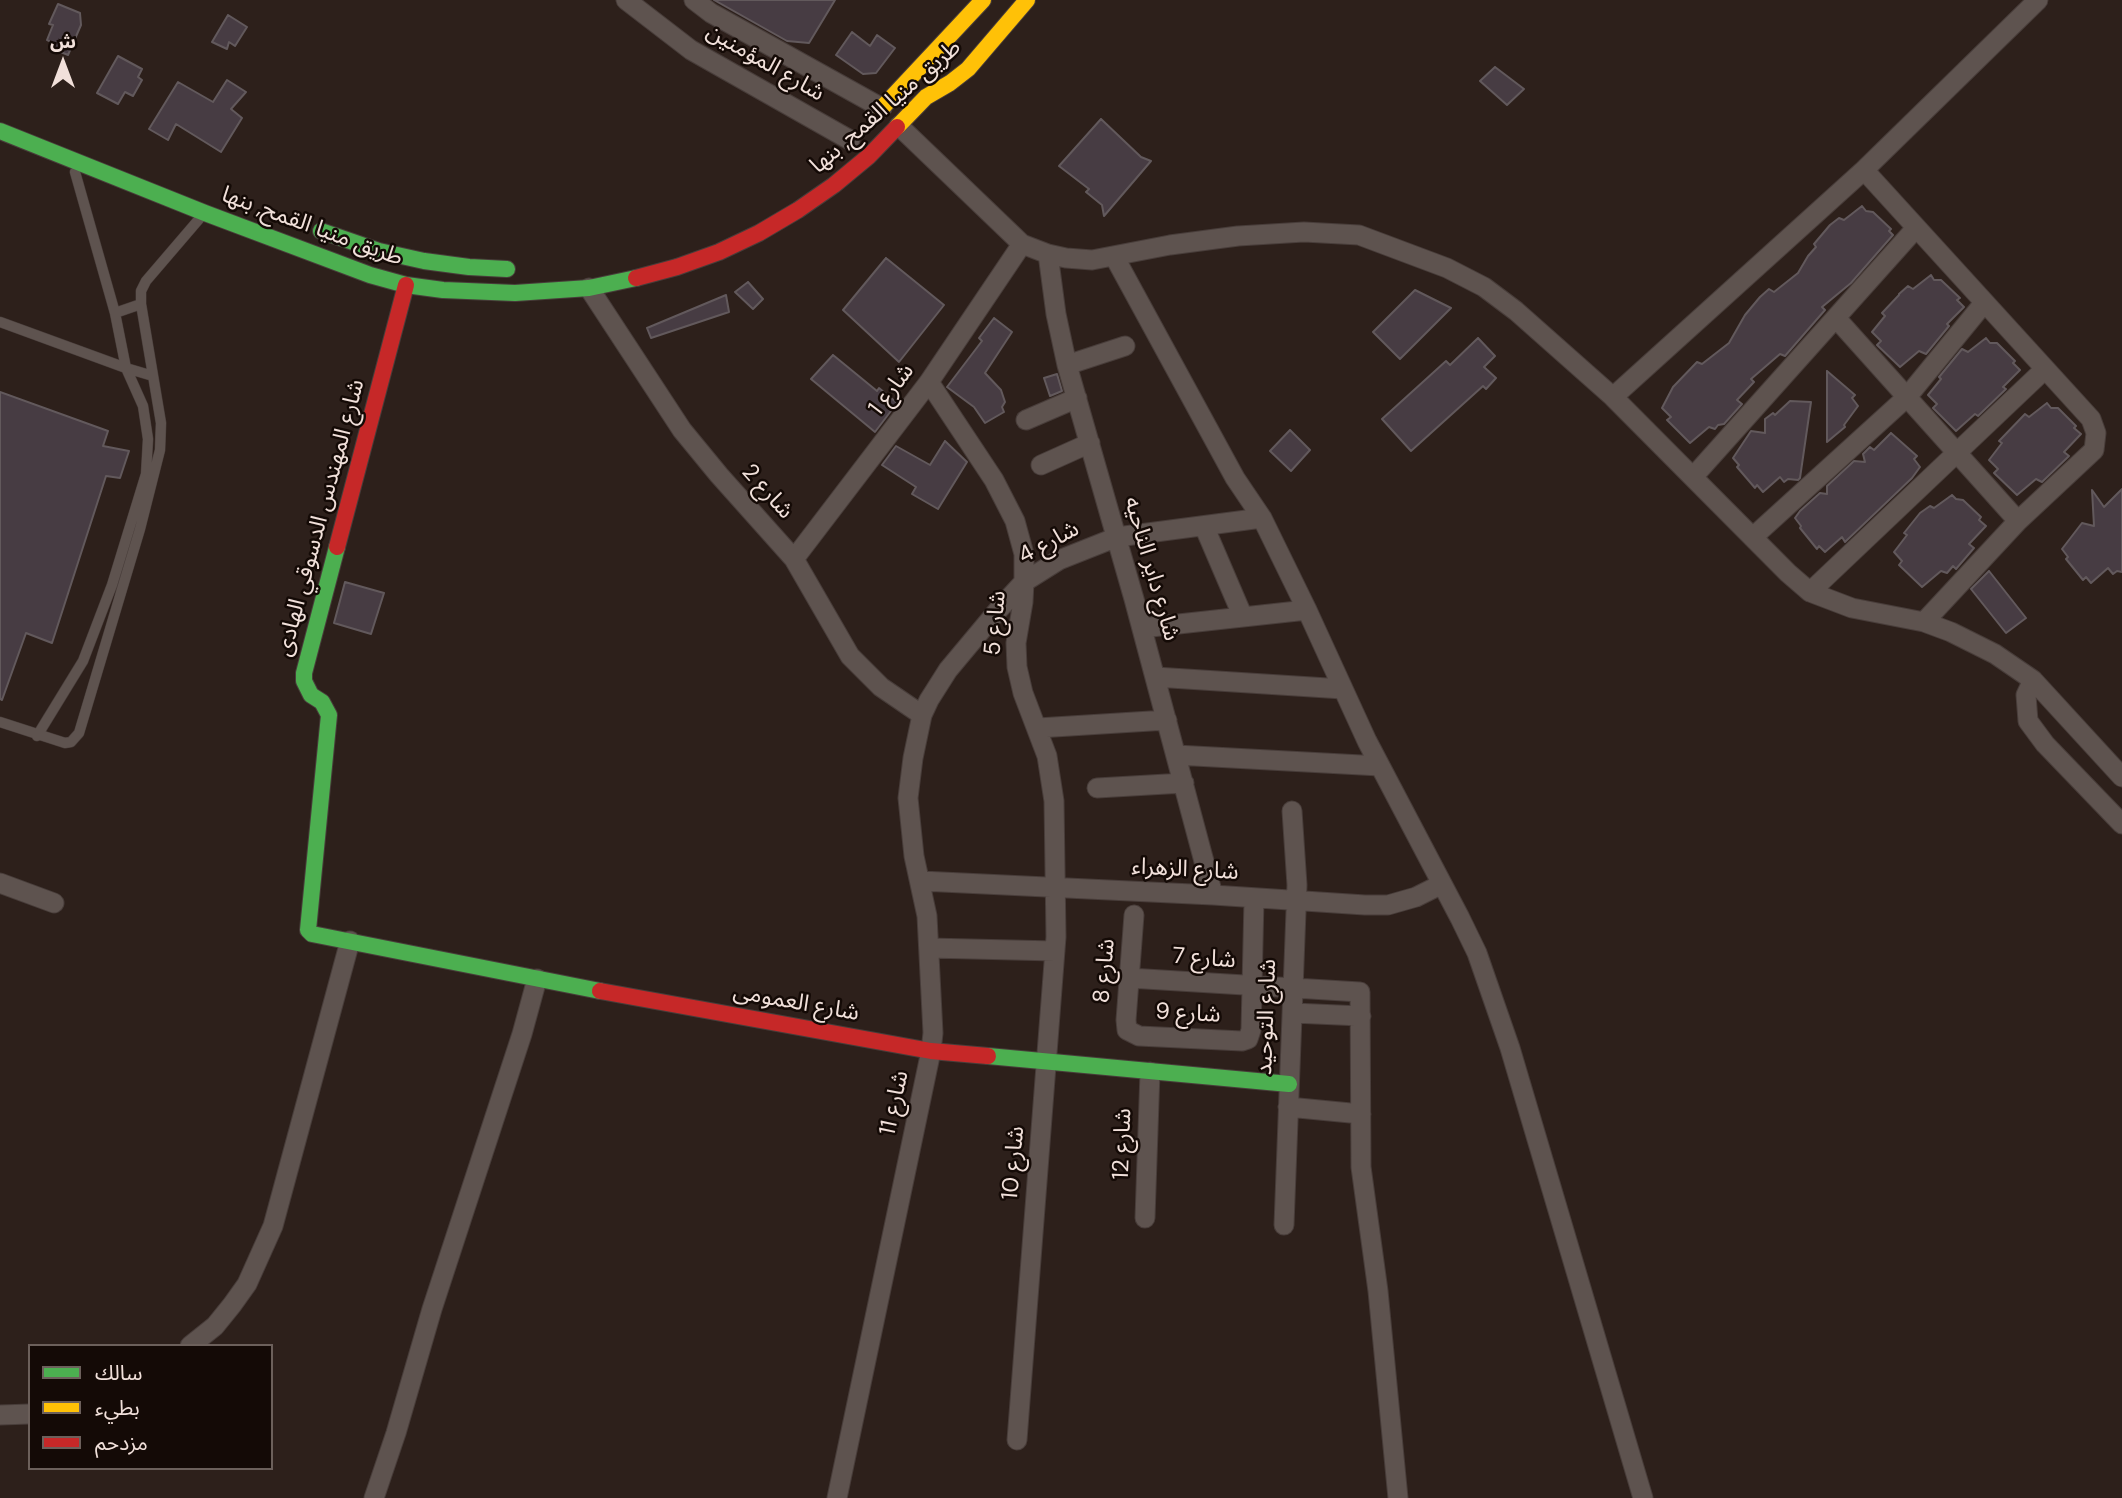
<!DOCTYPE html>
<html>
<head>
<meta charset="utf-8">
<style>
	body { margin:0 }
	#map { position:relative; width:2122px; height:1498px; overflow:hidden; background:#2d201b; font-family:"DM Sans","Noto Sans Arabic",sans-serif }
	canvas { display:block }
	.legend { position:absolute; left:28px; top:1344px; width:245px; height:126px; box-sizing:border-box; background:#140a06; border:2px solid #6c605b; margin:0; padding:9px 12px; list-style:none; font-size:21px; color:#f1e0da }
	.legend li { display:flex; align-items:center; gap:14px; height:35px }
	.legend b { width:35px; border:2px solid #6c605b }
	.north { position:absolute; left:28px; top:28px; width:70px; height:70px; -webkit-text-stroke:5px #140a06; paint-order:stroke; rotate:0deg; font-size:19px; font-weight:700; line-height:28px; text-align:center; color:#f1e0da }
	.north::after { content:''; display:block; margin:auto; width:24px; height:32px; background:#f1e0da; clip-path:polygon(50% 0,100% 100%,50% 72%,0 100%) }
</style>
</head>
<body>
<div id="map">
<canvas width="2122" height="1498"></canvas>
<ul class="legend">
<li><b style="height:9px;background:#4caf50"></b>سالك</li>
<li><b style="height:9px;background:#ffc107"></b>بطيء</li>
<li><b style="height:9px;background:#c62828"></b>مزدحم</li>
</ul>
<div class="north">ش</div>
</div>
<script>
const ctx = document.querySelector('canvas').getContext('2d');
ctx.lineJoin = 'round';
function paint(path, color) { ctx.fillStyle = color; ctx.fill(path, 'evenodd'); }
const shape = rows => new Path2D(rows.map(r => 'M' + r).join(''));
function trace(path, color, width, dash) { ctx.strokeStyle = color; ctx.lineWidth = width; ctx.lineCap = dash ? 'butt' : 'round'; ctx.setLineDash(dash || []); ctx.stroke(path); }
function drawText(font, color, halo, rows, align = 'center') {
  ctx.font = font + ' "DM Sans","Noto Sans Arabic",sans-serif'; ctx.lineWidth = 5; ctx.setLineDash([]); ctx.textBaseline = 'middle'; ctx.strokeStyle = halo; ctx.fillStyle = color; for (const [text, x, y, turn = 0] of rows) {
    ctx.save(); ctx.translate(x, y); ctx.rotate((+turn || 0) * Math.PI / 180); ctx.textAlign = isNaN(turn) ? turn : align; if (halo) ctx.strokeText(text, 0, 0); ctx.fillText(text, 0, 0); ctx.restore();
  }
}
const building = shape([
	[714,0,835,0,809,43,787,41,714,0],
	[58,4,80,13,81,25,68,55,51,48,54,43,47,40,53,25,49,24,58,4],
	[228,15,247,27,235,46,229,42,227,49,212,42,228,15],
	[852,32,870,46,877,35,895,48,876,73,863,74,836,55,852,32],
	[118,56,142,69,138,77,142,80,133,96,125,92,118,104,97,93,118,56],
	[1495,67,1524,89,1507,105,1480,81,1495,67],
	[227,80,246,92,231,109,242,118,221,152,176,124,168,140,149,129,178,82,213,102,227,80],
	[1101,119,1141,157,1151,161,1104,216,1102,205,1086,192,1089,189,1059,166,1101,119],
	[1862,206,1866,211,1873,212,1891,229,1889,231,1893,235,1851,283,1822,307,1825,310,1785,356,1780,354,1751,379,1754,382,1737,400,1742,404,1724,424,1718,425,1715,429,1709,427,1690,443,1667,420,1671,417,1662,408,1673,387,1697,362,1702,364,1729,343,1745,315,1760,297,1769,289,1774,292,1798,273,1808,256,1816,247,1814,244,1830,225,1839,218,1844,220,1862,206],
	[886,258,944,305,899,362,843,310,886,258],
	[1931,275,1934,280,1941,280,1960,298,1957,300,1964,307,1947,324,1949,326,1926,354,1919,351,1900,367,1877,345,1881,341,1872,332,1885,316,1882,313,1899,295,1899,294,1908,286,1913,289,1931,275],
	[748,282,763,299,753,309,735,292,748,282],
	[1415,290,1451,308,1400,359,1373,332,1415,290],
	[726,295,729,312,651,338,647,328,726,295],
	[994,318,1012,332,985,373,1001,390,1005,402,1002,407,1004,412,985,423,974,407,947,387,982,341,979,338,994,318],
	[1478,338,1495,356,1484,367,1496,378,1486,389,1483,386,1411,451,1382,419,1446,361,1450,365,1478,338],
	[1986,338,1990,343,1997,343,2015,361,2013,363,2020,370,2003,387,2006,389,1978,416,1975,414,1956,431,1933,408,1937,404,1928,395,1941,379,1939,377,1962,349,1968,352,1986,338],
	[833,355,877,391,879,388,897,403,875,432,811,379,833,355],
	[1827,371,1855,395,1852,398,1858,406,1844,425,1845,427,1827,442,1827,371],
	[1057,374,1062,391,1050,396,1044,378,1057,374],
	[0,392,108,431,103,446,129,451,120,478,106,476,52,643,26,633,2,700,0,699,0,392],
	[1790,401,1811,402,1800,478,1798,480,1788,479,1784,482,1780,477,1763,492,1757,485,1755,488,1737,467,1739,465,1733,458,1751,431,1765,433,1765,419,1773,413,1775,415,1790,401],
	[2047,403,2051,408,2058,408,2076,426,2074,428,2081,434,2064,452,2069,456,2042,482,2036,479,2017,495,1994,473,1998,469,1989,460,2002,443,1999,441,2025,414,2029,417,2047,403],
	[1290,430,1310,450,1291,471,1270,451,1290,430],
	[1891,433,1917,456,1914,459,1920,467,1912,478,1845,542,1842,537,1825,552,1819,546,1817,549,1800,528,1801,526,1795,518,1800,511,1820,493,1827,494,1827,486,1854,461,1865,462,1863,454,1870,447,1874,450,1891,433],
	[945,441,967,462,938,509,912,494,916,487,882,465,896,446,930,465,945,441],
	[2122,489,2122,572,2117,571,2113,574,2108,568,2091,583,2086,577,2083,580,2066,559,2068,557,2062,549,2082,523,2094,526,2092,490,2104,507,2122,489],
	[1952,495,1956,499,1963,500,1981,517,1979,520,1986,526,1969,544,1974,548,1956,569,1953,566,1947,573,1941,571,1922,587,1899,565,1902,561,1894,552,1907,535,1904,533,1920,513,1930,506,1934,508,1952,495],
	[1989,571,2026,618,2006,633,1971,589,1989,571],
	[345,582,384,593,371,634,334,623,345,582]
]);
const lane = shape([
	[115,313,141,304],
	[0,322,126,368,153,376],
	[0,722,65,743,71,742,79,733,140,529,160,450,161,423,141,304,141,291,146,281,200,218],
	[37,736,83,661,112,585,146,474,148,439,143,406,126,368,115,313,75,172]
]);
const street = shape([
	[626,0,691,50,850,140],
	[694,0,711,13,882,108],
	[899,126,1022,244,1048,254,1066,258,1092,260,1170,245,1238,236,1304,232,1359,235,1447,268,1484,287,1516,311,1613,397,1788,573,1810,592,1852,608,1924,622,1951,632,1995,654,2033,680,2122,777],
	[1864,170,2091,419,2096,433,2094,450,2018,521,1924,622],
	[1048,254,1056,314,1067,365,1134,599,1213,895],
	[1114,256,1235,478,1262,518,1307,610,1367,741,1460,918,1477,953,1510,1048,1643,1498],
	[589,288,682,430,719,475,794,559,850,656,881,687,922,715],
	[1836,318,2018,521],
	[1067,365,1125,346],
	[929,382,994,480,1015,521,1024,554,1024,582,1023,602,1016,643,1017,667,1023,693,1047,756,1054,801,1056,937,1017,1440],
	[1613,397,1864,170,2038,0],
	[1026,420,1077,398],
	[1041,465,1090,443],
	[1693,477,1916,228],
	[1204,526,1243,617],
	[1753,537,1907,397,1984,303],
	[794,559,929,382,1022,244],
	[1810,592,2045,369],
	[1142,628,1307,610],
	[1155,677,1343,689],
	[2033,680,2026,695,2028,721,2045,744,2122,824],
	[1038,728,1167,720],
	[1176,755,1380,766],
	[1097,788,1184,783],
	[921,881,1213,895,1365,905,1388,905,1416,897,1442,884],
	[0,883,54,903],
	[1134,915,1126,1020,1127,1030,1139,1036,1242,1041,1248,1039,1251,1030,1254,899],
	[929,948,1055,951],
	[1129,978,1360,992,1361,1167,1378,1291,1398,1498],
	[1293,1013,1361,1016],
	[1288,1107,1361,1114],
	[1145,1218,1150,1072],
	[1284,1225,1297,885,1292,811],
	[190,1346,215,1326,232,1305,247,1284,273,1226,350,941],
	[0,1415,30,1414],
	[374,1498,396,1433,432,1309,522,1034,537,979],
	[837,1498,931,1051,933,1033,927,916,914,856,908,798,913,758,922,715,929,700,948,670,999,609,1024,582,1059,560,1117,537,1262,518]
]);
const fast = shape([
	[0,131,205,213,370,275,406,285,443,290,515,293,589,288,636,278],
	[321,231,379,251,424,261,469,267,507,269],
	[337,547,304,673,304,681,311,695,322,702,329,715,308,930,312,934,600,991],
	[988,1056,1289,1084]
]);
const slow = shape([
	[881,109,983,0],
	[897,127,926,97,950,83,968,69,1027,0]
]);
const jam = shape([
	[636,278,677,267,719,252,759,233,798,210,834,185,869,156,897,127],
	[337,547,406,285],
	[600,991,931,1051,988,1056]
]);
const streetNames = [
	["شارع المؤمنين",765,63,30],
	["طريق منيا القمح, بنها",886,107,-41],
	["طريق منيا القمح, بنها",312,227,20],
	["شارع 1",892,390,-53],
	["شارع 2",767,492,48],
	["شارع المهندس الدسوقي الهادى",321,518,-75],
	["شارع 4",1049,543,-28],
	["شارع داير الناحيه",1151,569,74],
	["شارع 5",996,623,-85],
	["شارع الزهراء",1185,870,3],
	["شارع 7",1204,959,4],
	["شارع 8",1105,971,-85],
	["شارع العمومى",796,1003,10],
	["شارع 9",1188,1014,3],
	["شارع التوحيد",1267,1017,-88],
	["شارع 11",895,1103,-78],
	["شارع 12",1123,1144,-88],
	["شارع 10",1014,1163,-85]
];
paint(building, '#473c43');
trace(building, '#62595c', 2);
trace(lane, '#483d3a', 11);
trace(street, '#483d3a', 21);
trace(fast, '#483d3a', 18);
trace(slow, '#483d3a', 18);
trace(jam, '#483d3a', 18);
trace(lane, '#5e534f', 10);
trace(street, '#5e534f', 19);
trace(fast, '#4caf50', 16);
trace(slow, '#ffc107', 16);
trace(jam, '#c62828', 16);
drawText('23px', '#f1e0da', '#140a06', streetNames);
</script>
</body>
</html>
